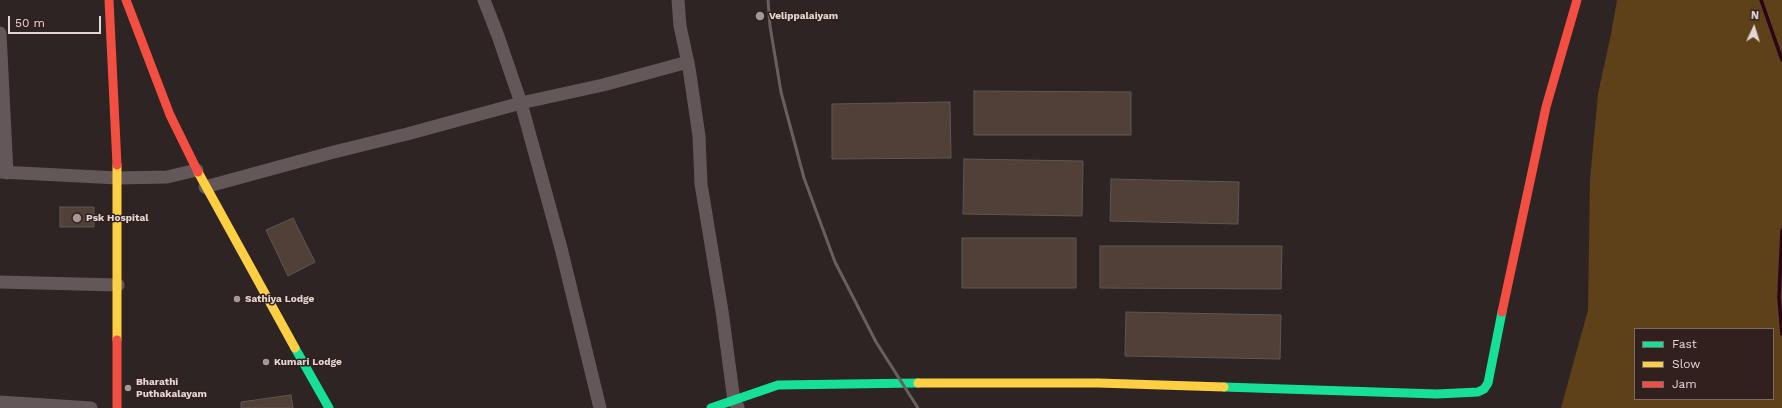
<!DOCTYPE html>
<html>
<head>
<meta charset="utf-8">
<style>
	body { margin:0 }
	#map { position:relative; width:1782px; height:408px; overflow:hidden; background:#2d2423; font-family:"Work Sans",sans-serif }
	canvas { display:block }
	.legend { position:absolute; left:1634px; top:328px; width:140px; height:72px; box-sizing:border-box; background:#32201e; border:1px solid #796967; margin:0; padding:5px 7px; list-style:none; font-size:12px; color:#e3d6d4 }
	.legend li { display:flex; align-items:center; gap:8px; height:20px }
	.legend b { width:20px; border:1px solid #796967 }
	.north { position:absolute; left:1734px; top:8px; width:40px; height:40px; -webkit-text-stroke:3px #32201e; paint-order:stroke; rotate:4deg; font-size:11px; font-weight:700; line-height:16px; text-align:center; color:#e3d6d4 }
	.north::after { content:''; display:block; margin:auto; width:14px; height:18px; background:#e3d6d4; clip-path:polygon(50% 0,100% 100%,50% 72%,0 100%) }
	.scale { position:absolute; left:8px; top:16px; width:93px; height:18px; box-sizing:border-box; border:2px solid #e3d6d4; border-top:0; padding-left:5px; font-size:12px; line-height:14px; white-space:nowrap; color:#e3d6d4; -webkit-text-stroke:3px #32201e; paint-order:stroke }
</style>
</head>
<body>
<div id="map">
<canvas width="1782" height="408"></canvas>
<ul class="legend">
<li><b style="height:5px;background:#16e098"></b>Fast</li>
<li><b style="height:5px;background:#ffcf43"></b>Slow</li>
<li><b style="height:5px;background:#f24e42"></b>Jam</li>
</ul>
<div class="north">N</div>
<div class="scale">50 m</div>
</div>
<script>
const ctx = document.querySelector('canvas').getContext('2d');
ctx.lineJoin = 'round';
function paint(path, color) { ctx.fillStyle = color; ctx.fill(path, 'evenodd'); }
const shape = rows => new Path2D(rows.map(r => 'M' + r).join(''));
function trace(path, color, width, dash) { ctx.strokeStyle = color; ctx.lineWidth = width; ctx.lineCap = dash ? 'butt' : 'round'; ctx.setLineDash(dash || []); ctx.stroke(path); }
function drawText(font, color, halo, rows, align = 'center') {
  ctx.font = font + ' "Work Sans",sans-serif'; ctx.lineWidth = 3; ctx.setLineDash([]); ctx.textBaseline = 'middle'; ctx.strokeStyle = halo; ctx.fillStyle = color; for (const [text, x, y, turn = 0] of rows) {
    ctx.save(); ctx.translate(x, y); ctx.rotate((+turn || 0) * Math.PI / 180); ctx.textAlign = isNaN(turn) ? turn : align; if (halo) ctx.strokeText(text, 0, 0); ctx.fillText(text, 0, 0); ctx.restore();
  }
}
const green = shape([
	[1617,0,1782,0,1782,408,1561,408,1588,310,1590,180,1598,94,1611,34],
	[1635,329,1773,329,1773,399,1635,399]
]);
const stream = shape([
	[1761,0,1782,60],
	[1782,230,1779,297,1782,334]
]);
const building = shape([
	[974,91,1131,92,1131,135,974,135,974,91],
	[950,102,951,158,832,159,832,104,950,102],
	[964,159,1083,161,1082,216,963,214,964,159],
	[1111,179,1239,182,1238,224,1110,221,1111,179],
	[60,207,94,207,94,227,60,227,60,207],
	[293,218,315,262,288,276,266,230,293,218],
	[962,238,1076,238,1076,288,962,288,962,238],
	[1100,246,1282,246,1281,289,1100,288,1100,246],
	[1126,312,1281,315,1280,359,1125,356,1126,312],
	[291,395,293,408,241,408,241,402,291,395]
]);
const street = shape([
	[484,0,498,36,521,103,561,248,600,408],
	[678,0,680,26,689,68,699,136,701,184,722,311,734,401,738,407],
	[0,33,7,173],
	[0,172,118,178,167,177,197,170],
	[205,187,330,153,407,134,521,103,603,85,688,62],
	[0,282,118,285],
	[0,402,91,408]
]);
const fast = shape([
	[295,348,329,408],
	[1224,387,1437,394,1478,392,1484,389,1488,383,1502,312],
	[711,408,778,385,918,383]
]);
const slow = shape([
	[198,172,295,348],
	[117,340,117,165],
	[918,383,1098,383,1224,387]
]);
const jam = shape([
	[109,0,117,165],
	[126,0,170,115,198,172],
	[1502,312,1546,107,1577,0],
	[117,408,117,340]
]);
const rail = shape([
	[768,0,770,26,781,92,804,178,835,262,876,342,918,408]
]);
const markers = [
	[760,16,5,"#a39896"],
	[77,218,5,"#a39896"],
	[237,299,4,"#a39896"],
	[266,362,4,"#a39896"],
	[128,388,4,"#a39896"]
];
const poiNames = [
	["Velippalaiyam",769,16],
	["Psk Hospital",86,218],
	["Sathiya Lodge",245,299],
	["Kumari Lodge",274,362],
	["Bharathi",136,382],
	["Puthakalayam",136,394]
];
paint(green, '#5f4119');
trace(stream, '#28041d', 3.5);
paint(building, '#504037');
trace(building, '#5e5754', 1);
trace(street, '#645759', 13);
trace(fast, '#16e098', 9);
trace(slow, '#ffcf43', 9);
trace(jam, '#f24e42', 9);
trace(rail, '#695f5f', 3);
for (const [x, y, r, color] of markers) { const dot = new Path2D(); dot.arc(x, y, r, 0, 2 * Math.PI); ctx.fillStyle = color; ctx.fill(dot); trace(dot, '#32201e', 1.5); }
drawText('bold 10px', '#e3d6d4', '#32201e', poiNames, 'left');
</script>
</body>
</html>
